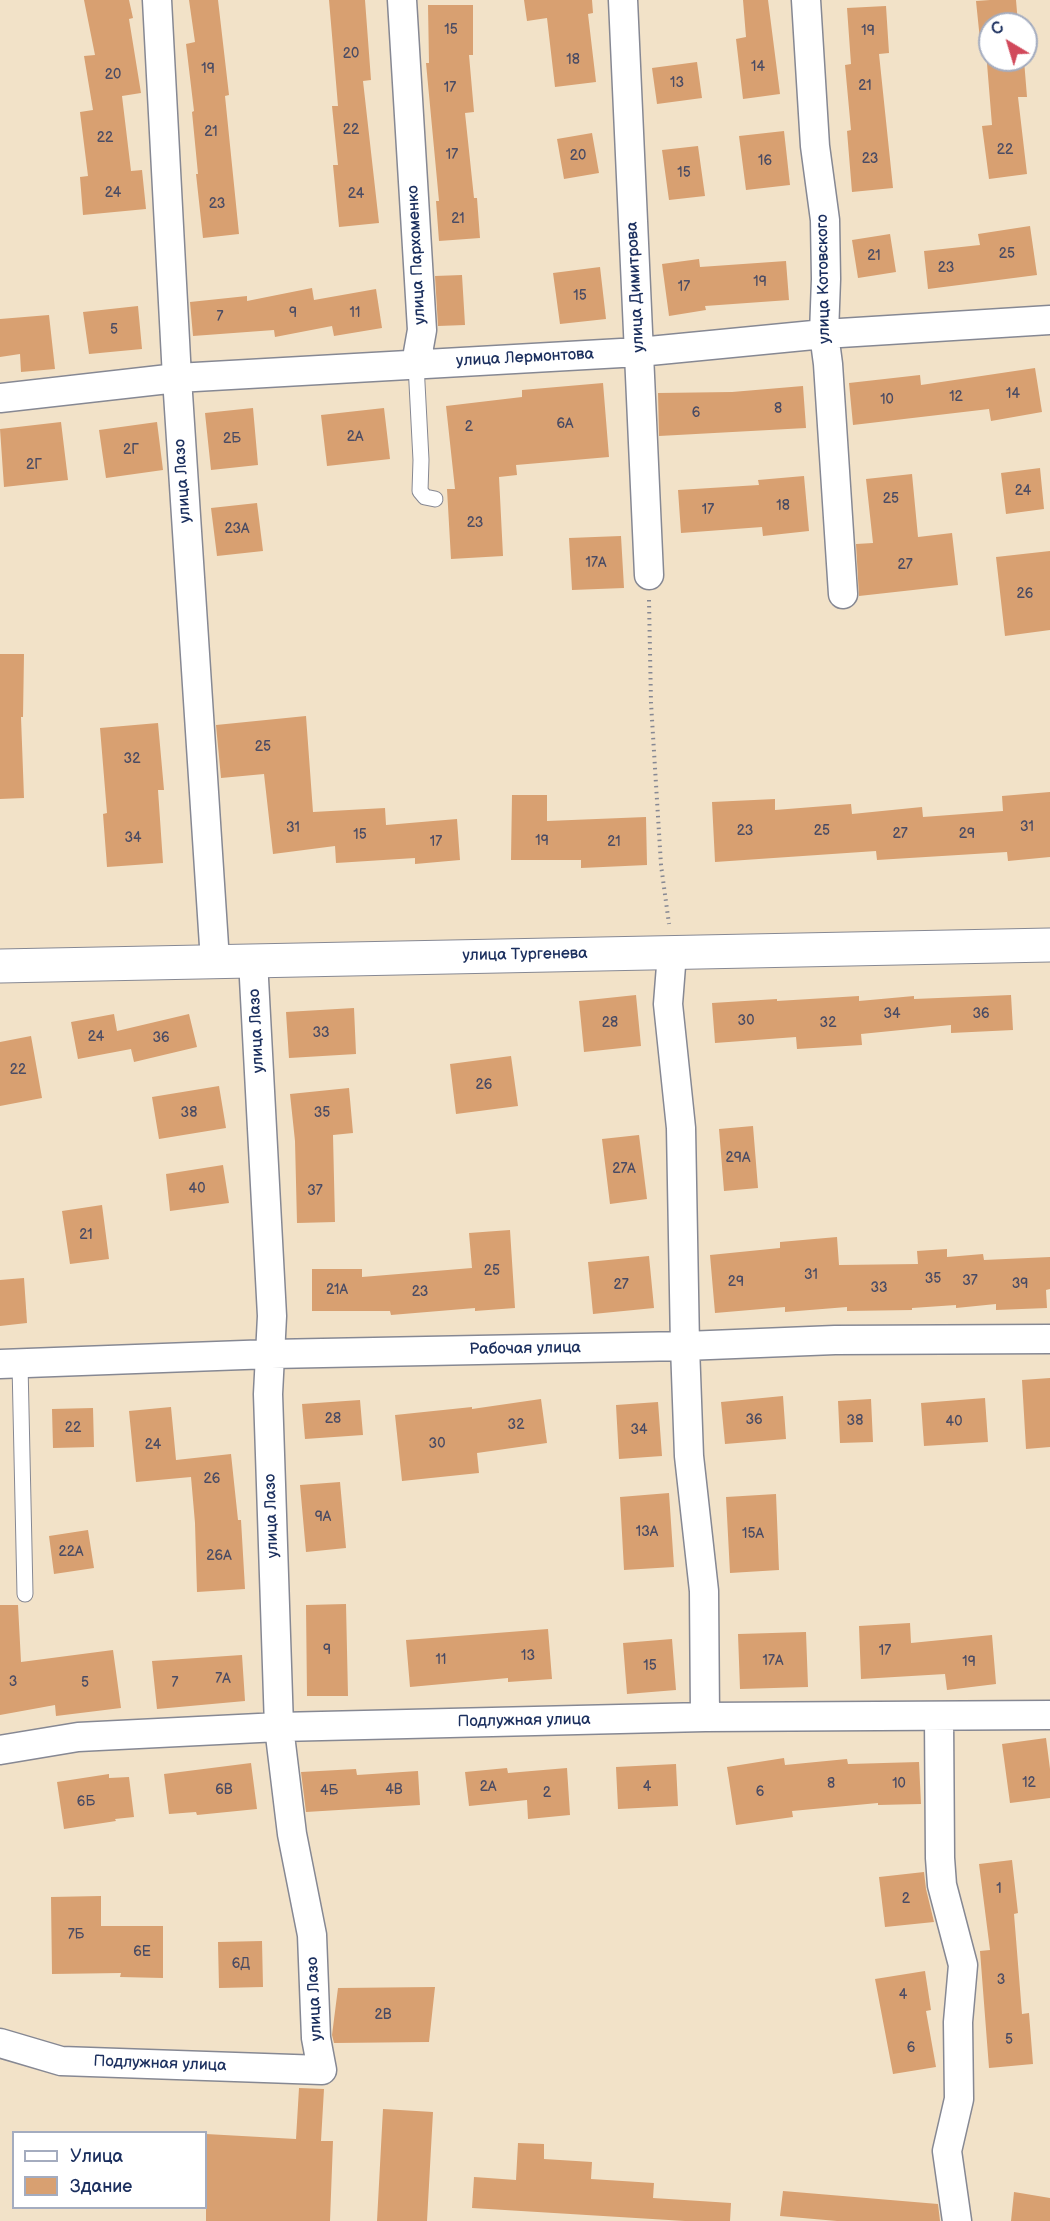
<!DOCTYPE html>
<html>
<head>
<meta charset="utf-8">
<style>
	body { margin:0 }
	#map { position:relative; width:1050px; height:2221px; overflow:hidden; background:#f2e2c8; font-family:"Balsamiq Sans",sans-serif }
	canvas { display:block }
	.legend { position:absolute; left:12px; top:2131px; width:195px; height:78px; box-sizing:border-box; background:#fff; border:2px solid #a4acbf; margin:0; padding:8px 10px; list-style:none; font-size:18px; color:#1b2f5e }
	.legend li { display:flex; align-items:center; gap:12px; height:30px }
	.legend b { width:30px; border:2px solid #a4acbf }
	.north { position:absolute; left:978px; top:12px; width:60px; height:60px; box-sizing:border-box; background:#fff; border:2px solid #a4acbf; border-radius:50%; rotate:322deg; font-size:16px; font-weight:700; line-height:24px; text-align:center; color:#1b2f5e }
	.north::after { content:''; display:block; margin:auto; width:21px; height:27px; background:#d1495b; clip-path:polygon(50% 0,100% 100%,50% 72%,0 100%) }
</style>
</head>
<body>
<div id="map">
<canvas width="1050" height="2221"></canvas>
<ul class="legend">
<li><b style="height:8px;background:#fff"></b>Улица</li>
<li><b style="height:16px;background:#d8a071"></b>Здание</li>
</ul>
<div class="north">С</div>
</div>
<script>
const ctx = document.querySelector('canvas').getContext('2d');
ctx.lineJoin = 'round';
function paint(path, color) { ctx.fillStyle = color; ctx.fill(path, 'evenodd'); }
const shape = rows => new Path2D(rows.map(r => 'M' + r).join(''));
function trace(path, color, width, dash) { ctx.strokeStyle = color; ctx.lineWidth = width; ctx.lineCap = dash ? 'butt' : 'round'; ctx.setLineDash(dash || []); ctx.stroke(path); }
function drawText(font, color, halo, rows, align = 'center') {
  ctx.font = font + ' "Balsamiq Sans",sans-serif'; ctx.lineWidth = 4.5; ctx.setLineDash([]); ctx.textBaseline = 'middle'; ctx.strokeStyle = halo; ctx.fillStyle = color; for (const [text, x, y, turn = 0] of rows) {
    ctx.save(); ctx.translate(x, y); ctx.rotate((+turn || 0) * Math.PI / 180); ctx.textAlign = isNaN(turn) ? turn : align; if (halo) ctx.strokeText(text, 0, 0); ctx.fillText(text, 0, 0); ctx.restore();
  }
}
const building = shape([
	[84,0,129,0,133,18,129,19,141,93,122,96,131,171,142,170,146,209,83,215,80,177,88,176,80,112,93,110,84,56,95,55],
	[189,0,218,0,229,95,225,96,239,234,203,238,196,174,198,174,192,112,194,111,186,44,195,42],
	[329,0,365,0,371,80,363,81,379,223,339,227,333,165,338,165,332,106,338,106],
	[524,0,592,0,593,13,588,14,596,82,555,87,547,18,527,21],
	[743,0,768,0,780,94,743,99,736,39,746,37],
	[990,0,1016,0,1018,24,990,24,990,60,1024,60,1027,97,1018,97,1027,174,989,179,982,126,992,125,985,39,980,40,976,1],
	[428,5,473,5,473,55,469,55,474,112,465,113,474,198,477,198,480,238,439,241,436,201,439,201,426,63,429,63],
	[886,6,889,53,879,54,893,188,852,192,847,131,851,130,845,65,851,64,847,8],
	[697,62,702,98,657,104,652,68],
	[784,131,790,185,746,190,739,136],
	[592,133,599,173,564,179,557,139],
	[698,146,705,196,669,200,662,150],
	[1030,226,1037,275,928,289,924,251,980,245,978,234],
	[890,234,896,272,858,278,852,240],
	[699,259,700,267,786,261,789,300,705,306,706,310,669,316,662,264],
	[600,267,606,319,560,324,553,273],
	[462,275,465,325,438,326,435,276],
	[312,288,314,300,376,289,382,328,334,336,332,326,275,337,274,330,193,336,190,302,247,296,247,301],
	[138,306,142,349,89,354,83,312],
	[49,315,55,369,21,372,20,354,0,357,0,319],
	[1035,368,1042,412,991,421,989,409,853,425,849,383,920,375,921,385],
	[603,383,609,457,516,465,517,475,499,477,503,556,451,559,447,489,455,489,446,406,522,397,522,390],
	[803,386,806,428,659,436,658,393,732,392],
	[253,408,258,465,211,470,205,413],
	[384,408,390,459,327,466,321,415],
	[61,422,68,480,4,487,0,429],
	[157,422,163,470,106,478,99,430],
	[1040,468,1044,509,1006,514,1001,473],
	[912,474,918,537,952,533,958,585,859,596,856,544,873,543,866,479],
	[804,476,809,531,763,536,762,527,681,533,678,490,759,485,758,480],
	[257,503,263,551,217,556,211,508],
	[621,536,624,588,572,590,569,538],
	[1050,551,1050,630,1005,636,996,557],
	[0,654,24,654,23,717,21,717,24,798,0,799],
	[306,716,313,812,385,808,386,825,457,819,460,860,415,864,415,858,336,863,335,846,273,854,264,774,221,778,216,725],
	[158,723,164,790,158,790,163,863,107,867,103,814,107,813,100,728],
	[1050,792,1050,857,1008,861,1007,852,877,860,876,851,715,862,712,802,775,799,775,810,851,804,852,814,922,807,923,817,1003,811,1002,796],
	[512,795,547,795,547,821,646,817,647,865,581,868,581,860,511,860],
	[636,995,641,1046,584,1052,579,1001],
	[1011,995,1013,1030,951,1033,951,1025,861,1034,862,1045,797,1049,796,1037,715,1043,712,1003,777,999,777,1001,859,996,859,1001,914,996,914,999],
	[354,1008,356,1054,289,1058,286,1012],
	[114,1014,117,1031,189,1014,197,1047,134,1062,131,1049,78,1059,71,1022],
	[31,1036,42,1098,0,1106,0,1042],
	[511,1056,518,1106,456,1114,450,1064],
	[219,1086,226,1128,159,1139,152,1097],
	[349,1088,353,1133,333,1135,335,1222,297,1223,295,1141,290,1094],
	[753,1126,758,1188,724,1191,719,1129],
	[639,1135,647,1199,610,1204,602,1139],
	[223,1165,229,1203,170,1211,166,1174],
	[102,1205,109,1259,70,1264,62,1211],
	[510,1230,515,1308,475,1311,475,1308,391,1315,390,1311,312,1311,312,1269,362,1269,362,1277,472,1268,469,1233],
	[837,1237,839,1265,918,1264,917,1251,947,1249,947,1257,983,1254,984,1260,1050,1257,1050,1289,1046,1290,1047,1308,996,1310,996,1304,956,1308,956,1305,912,1308,912,1310,847,1311,847,1307,785,1312,785,1307,715,1313,710,1255,780,1248,780,1242],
	[649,1256,654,1308,593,1314,588,1262],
	[24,1278,27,1323,0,1326,0,1280],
	[1050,1378,1050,1447,1026,1449,1022,1380],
	[783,1396,786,1439,725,1444,721,1402],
	[985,1398,988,1442,924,1446,921,1403],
	[541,1399,547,1443,477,1453,479,1473,402,1481,395,1415,472,1407,472,1409],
	[871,1399,873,1442,840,1443,838,1401],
	[360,1400,363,1435,305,1439,302,1404],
	[658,1402,662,1456,619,1459,616,1405],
	[171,1407,176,1460,231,1454,238,1520,241,1520,245,1589,197,1592,195,1523,191,1477,136,1482,129,1411],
	[93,1408,94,1447,53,1448,52,1409],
	[340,1482,346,1548,306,1552,300,1485],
	[669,1493,674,1567,624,1570,620,1497],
	[776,1494,779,1570,730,1573,726,1497],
	[88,1530,94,1568,54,1574,49,1536],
	[346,1604,348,1696,307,1696,306,1605],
	[0,1605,18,1605,21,1662,113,1650,121,1708,56,1716,55,1705,0,1715],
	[910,1623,911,1643,992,1635,996,1684,947,1690,945,1674,861,1679,859,1626],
	[548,1629,552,1679,508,1682,508,1678,410,1687,406,1640],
	[806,1632,808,1687,740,1689,738,1634],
	[672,1639,676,1690,627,1694,623,1643],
	[242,1655,245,1701,157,1709,152,1661],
	[1046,1738,1050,1769,1050,1798,1010,1803,1002,1744],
	[784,1758,785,1765,847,1759,848,1764,919,1762,921,1804,878,1805,878,1803,792,1811,793,1817,736,1825,727,1767],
	[251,1763,257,1809,197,1815,196,1812,169,1814,164,1774],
	[676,1764,678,1806,618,1809,616,1767],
	[507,1768,508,1773,567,1768,570,1815,528,1819,527,1800,469,1806,465,1772],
	[356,1769,357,1775,418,1771,420,1805,306,1812,301,1772],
	[109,1774,109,1778,129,1777,134,1817,115,1819,116,1821,64,1829,57,1782],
	[1012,1860,1018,1913,1014,1914,1022,2014,1029,2013,1033,2064,989,2068,980,1951,990,1950,979,1864],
	[924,1872,926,1889,934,1922,885,1927,879,1877],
	[101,1896,101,1926,163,1926,163,1978,120,1977,121,1973,52,1974,51,1897],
	[262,1941,263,1987,219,1988,218,1942],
	[925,1971,931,2010,926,2011,936,2067,893,2074,875,1979],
	[435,1987,429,2042,334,2043,332,2035,338,1988],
	[299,2088,324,2089,321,2141,333,2141,330,2221,206,2221,206,2134,296,2139],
	[383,2109,433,2112,427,2221,377,2221],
	[518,2143,544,2144,544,2159,592,2162,591,2179,654,2183,653,2198,731,2203,730,2221,685,2221,472,2208,474,2177,516,2180],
	[783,2191,938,2204,940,2221,837,2221,780,2216],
	[1014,2192,1050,2198,1050,2221,1011,2221]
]);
const path = shape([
	[649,600,651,703,661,865,669,924]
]);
const service = shape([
	[416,364,421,460,420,491,425,497,435,499],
	[20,1364,25,1594]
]);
const minor = shape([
	[157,0,177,378,215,961],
	[402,0,422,330,416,364],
	[623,0,649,575],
	[806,0,815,146,825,220,826,279,824,334,828,364,843,594],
	[0,398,177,378,639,352,824,334,1050,320],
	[672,953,668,1004,681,1128,685,1346,689,1456,704,1591,705,1717],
	[0,1364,271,1354,685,1346,835,1340,1050,1339],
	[939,1717,940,1858,942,1885,963,1965,958,2022,959,2099,947,2151,957,2221],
	[0,1750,78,1737,279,1727,705,1717,1050,1715],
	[0,2043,61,2061,322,2070,316,2038,312,1935,292,1834,279,1727,268,1394,272,1316,253,960]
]);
const tertiary = shape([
	[0,966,1050,945]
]);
const numberNames = [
	["15",451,30],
	["19",868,31],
	["20",351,54],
	["18",573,60],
	["14",758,67],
	["19",208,69],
	["20",113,75],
	["13",677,83],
	["21",865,86],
	["17",450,88],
	["22",351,130],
	["21",211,132],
	["22",105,138],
	["22",1005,150],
	["17",452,155],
	["20",578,156],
	["23",870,159],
	["16",765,161],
	["15",684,173],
	["24",113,193],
	["24",356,194],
	["23",217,204],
	["21",458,219],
	["25",1007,254],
	["21",874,256],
	["23",946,268],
	["19",760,282],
	["17",684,287],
	["15",580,296],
	["9",293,313],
	["11",355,313],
	["7",220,317],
	["5",114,330],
	["14",1013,394],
	["12",956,397],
	["10",887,400],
	["8",778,409],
	["6",696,413],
	["6А",565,424],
	["2",469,427],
	["2А",355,437],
	["2Б",232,439],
	["2Г",131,450],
	["2Г",34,465],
	["24",1023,491],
	["25",891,499],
	["18",783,506],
	["17",708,510],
	["23",475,523],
	["23А",237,529],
	["17А",596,563],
	["27",905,565],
	["26",1025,594],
	["25",263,747],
	["32",132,759],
	["31",1027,827],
	["31",293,828],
	["23",745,831],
	["25",822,831],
	["27",900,834],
	["29",967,834],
	["15",360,835],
	["34",133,838],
	["19",542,841],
	["17",436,842],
	["21",614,842],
	["34",892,1014],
	["36",981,1014],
	["30",746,1021],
	["28",610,1023],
	["32",828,1023],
	["33",321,1033],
	["24",96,1037],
	["36",161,1038],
	["22",18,1070],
	["26",484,1085],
	["38",189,1113],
	["35",322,1113],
	["29А",738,1158],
	["27А",624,1169],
	["40",197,1189],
	["37",315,1191],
	["21",86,1235],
	["25",492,1271],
	["31",811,1275],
	["35",933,1279],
	["37",970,1281],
	["29",736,1282],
	["39",1020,1284],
	["27",621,1285],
	["33",879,1288],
	["21А",337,1290],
	["23",420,1292],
	["28",333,1419],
	["36",754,1420],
	["38",855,1421],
	["40",954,1422],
	["32",516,1425],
	["22",73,1428],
	["34",639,1430],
	["30",437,1444],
	["24",153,1445],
	["26",212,1479],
	["9А",323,1517],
	["13А",647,1532],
	["15А",753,1534],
	["22А",71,1552],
	["26А",219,1556],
	["9",327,1650],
	["17",885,1651],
	["13",528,1656],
	["11",441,1660],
	["17А",773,1661],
	["19",969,1662],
	["15",650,1666],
	["7А",223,1679],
	["3",13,1682],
	["5",85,1683],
	["7",175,1683],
	["12",1029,1783],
	["8",831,1784],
	["10",899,1784],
	["2А",488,1787],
	["4",647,1787],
	["6В",224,1790],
	["4В",394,1790],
	["4Б",329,1791],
	["6",760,1792],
	["2",547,1793],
	["6Б",86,1802],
	["1",999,1889],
	["2",906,1899],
	["7Б",76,1935],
	["6Е",142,1952],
	["6Д",241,1964],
	["3",1001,1980],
	["4",903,1995],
	["2В",383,2015],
	["5",1009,2040],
	["6",911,2048]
];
const streetNames = [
	["улица Пархоменко",417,255,-93],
	["улица Котовского",824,279,-91],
	["улица Димитрова",636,287,-93],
	["улица Лермонтова",525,358,-3],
	["улица Лазо",183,481,-94],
	["улица Тургенева",525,955,-1],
	["улица Лазо",257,1031,-93],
	["Рабочая улица",525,1349,-1],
	["улица Лазо",272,1516,-92],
	["Подлужная улица",524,1721,-1],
	["улица Лазо",315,1999,-93],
	["Подлужная улица",160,2064,2]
];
paint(building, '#d8a071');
trace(service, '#868893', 17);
trace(minor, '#868893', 31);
trace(tertiary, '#868893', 35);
trace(path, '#868893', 4, [1.5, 4.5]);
trace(service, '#fff', 15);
trace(minor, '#fff', 28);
trace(tertiary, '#fff', 33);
drawText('14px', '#4a4b63', null, numberNames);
drawText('16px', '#1b2f5e', '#fff', streetNames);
</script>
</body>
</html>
